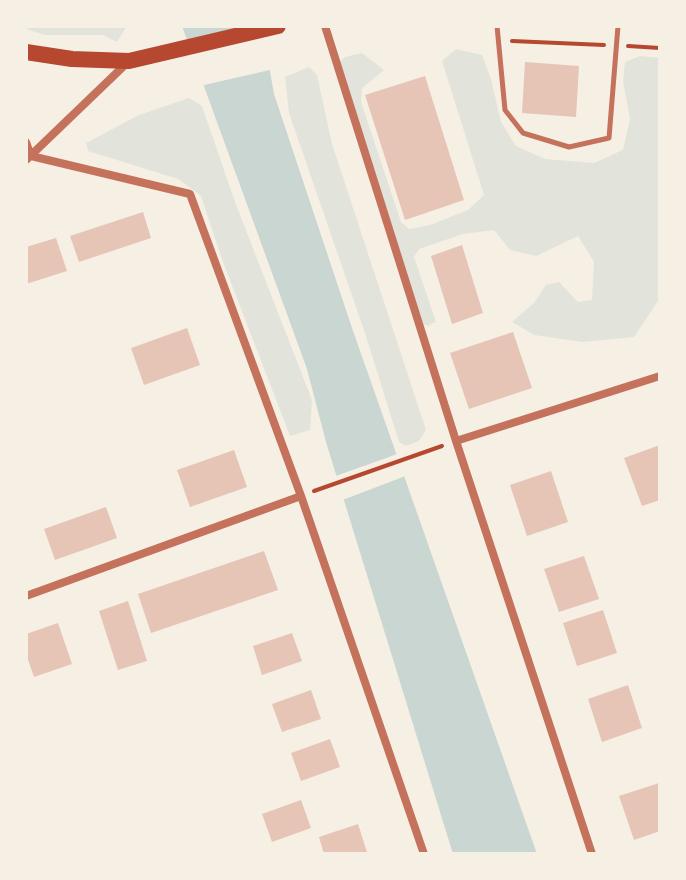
<!DOCTYPE html>
<html>
<head>
<meta charset="utf-8">
<style>
	body { margin:0 }
	#map { position:relative; width:686px; height:880px; overflow:hidden; background:#f6efe4; font-family:Ubuntu,sans-serif }
	canvas { display:block }
	.frame { position:absolute; inset:0; border:28px solid #f6efe4; pointer-events:none }
</style>
</head>
<body>
<div id="map">
<canvas width="686" height="880"></canvas>
<div class="frame"></div>
</div>
<script>
const ctx = document.querySelector('canvas').getContext('2d');
ctx.lineJoin = 'round';
function paint(path, color) { ctx.fillStyle = color; ctx.fill(path, 'evenodd'); }
const shape = rows => new Path2D(rows.map(r => 'M' + r).join(''));
function trace(path, color, width, dash) { ctx.strokeStyle = color; ctx.lineWidth = width; ctx.lineCap = dash ? 'butt' : 'round'; ctx.setLineDash(dash || []); ctx.stroke(path); }
const green = shape([
	[26,26,127,26,117,42,103,35,45,35,26,29],
	[456,49,482,55,491,79,501,122,516,146,545,159,594,163,623,150,630,119,623,81,625,62,640,56,660,58,660,298,634,337,582,342,534,335,512,322,534,303,546,285,559,282,578,302,592,300,594,262,578,236,536,256,510,250,494,230,463,234,419,249,414,257,436,322,428,326,423,324,338,63,345,57,362,53,384,70,362,88,361,102,401,222,409,229,430,225,468,210,484,195,442,61],
	[309,67,317,75,332,144,426,430,419,441,406,446,399,442,365,333,289,113,285,77],
	[189,98,202,106,235,202,312,400,310,430,290,436,223,262,201,196,178,179,88,151,86,143,139,115]
]);
const water = shape([
	[182,26,262,26,274,94,352,328,537,854,453,854,326,442,307,369]
]);
const pier = shape([
	[267,27,274,69,200,86,184,44],
	[400,453,408,475,340,501,333,477]
]);
const building = shape([
	[525,62,579,66,576,117,522,113],
	[425,76,464,200,405,220,365,95],
	[143,212,151,238,79,262,70,236],
	[56,238,67,271,26,284,26,247],
	[462,245,483,313,452,324,431,256],
	[187,328,200,365,144,385,131,348],
	[513,332,532,388,469,409,450,353],
	[660,445,660,500,642,506,624,458],
	[234,450,247,487,190,507,177,470],
	[551,471,568,522,527,536,510,485],
	[106,507,117,538,55,560,44,529],
	[264,551,278,590,151,633,138,594],
	[584,556,599,599,559,612,544,569],
	[128,601,147,661,118,670,99,611],
	[603,610,617,653,577,666,563,623],
	[58,623,72,664,34,677,26,654,26,634],
	[292,633,302,661,262,675,253,646],
	[628,685,642,728,602,742,588,699],
	[311,690,321,719,282,732,272,704],
	[330,739,340,767,301,781,291,753],
	[659,783,660,831,634,840,619,796],
	[301,800,311,828,272,842,262,814],
	[358,824,367,852,324,854,319,837]
]);
const path = shape([
	[512,41,604,45],
	[628,46,660,48],
	[314,491,442,446]
]);
const service = shape([
	[497,26,505,110,523,133,569,147,609,138,618,26]
]);
const minor = shape([
	[325,26,456,441,592,854],
	[26,142,31,156,190,194,301,496,424,854],
	[26,160,129,61],
	[456,441,660,376],
	[26,596,301,496]
]);
const secondary = shape([
	[26,52,72,59,129,61,278,26]
]);
paint(green, '#e2e4dc');
paint(water, '#c9d6d2');
paint(pier, '#f6efe4');
paint(building, '#e6c5b7');
trace(path, '#b5482f', 4);
trace(service, '#c5725c', 5);
trace(minor, '#c5725c', 8);
trace(secondary, '#b5482f', 16);
</script>
</body>
</html>
